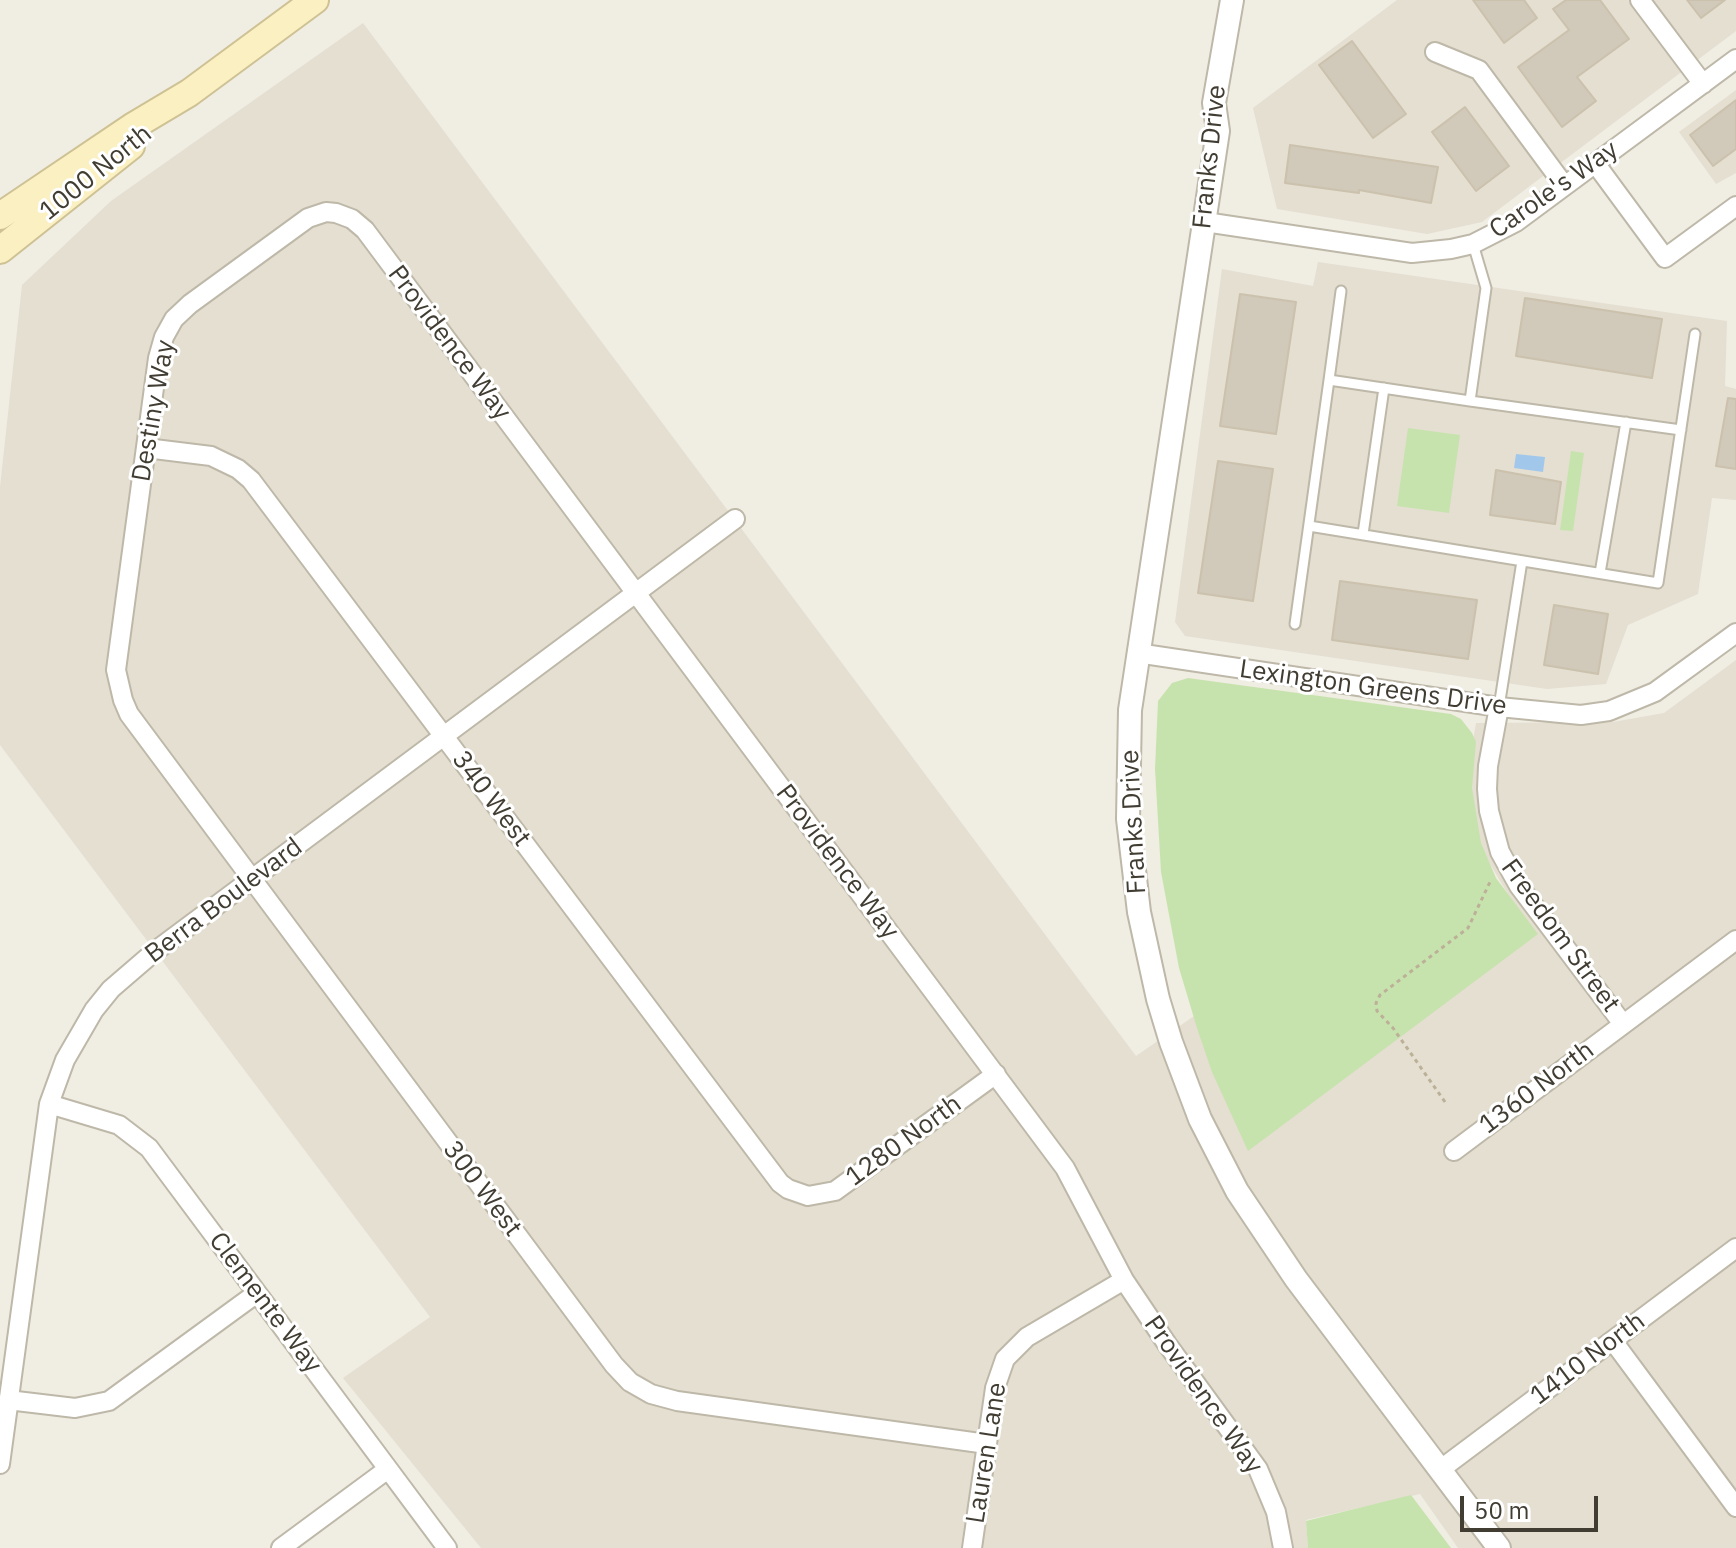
<!DOCTYPE html>
<html>
<head>
<meta charset="utf-8">
<style>
	body { margin:0 }
	#map { position:relative; width:1736px; height:1548px; overflow:hidden; background:#f0ede3; font-family:"IBM Plex Sans",sans-serif }
	canvas { display:block }
	.scale { position:absolute; left:1460px; top:1496px; width:138px; height:36px; box-sizing:border-box; border:4px solid #413d33; border-top:0; padding-left:10px; font-size:24px; line-height:28px; white-space:nowrap; color:#413d33; -webkit-text-stroke:6px #fff; paint-order:stroke }
</style>
</head>
<body>
<div id="map">
<canvas width="1736" height="1548"></canvas>
<div class="scale">50 m</div>
</div>
<script>
const ctx = document.querySelector('canvas').getContext('2d');
ctx.lineJoin = 'round';
function paint(path, color) { ctx.fillStyle = color; ctx.fill(path, 'evenodd'); }
const shape = rows => new Path2D(rows.map(r => 'M' + r).join(''));
function trace(path, color, width, dash) { ctx.strokeStyle = color; ctx.lineWidth = width; ctx.lineCap = dash ? 'butt' : 'round'; ctx.setLineDash(dash || []); ctx.stroke(path); }
function drawText(font, color, halo, rows, align = 'center') {
  ctx.font = font + ' "IBM Plex Sans",sans-serif'; ctx.lineWidth = 6; ctx.setLineDash([]); ctx.textBaseline = 'middle'; ctx.strokeStyle = halo; ctx.fillStyle = color; for (const [text, x, y, turn = 0] of rows) {
    ctx.save(); ctx.translate(x, y); ctx.rotate((+turn || 0) * Math.PI / 180); ctx.textAlign = isNaN(turn) ? turn : align; if (halo) ctx.strokeText(text, 0, 0); ctx.fillText(text, 0, 0); ctx.restore();
  }
}
const residential = shape([
	[1397,0,1736,0,1736,31,1482,222,1427,234,1277,209,1253,108],
	[363,23,1136,1056,1197,1014,1533,936,1478,844,1468,771,1476,723,1613,722,1664,713,1736,660,1736,1548,1458,1548,1420,1494,1306,1520,1308,1548,481,1548,343,1378,430,1317,0,745,0,487,22,285,111,201],
	[1736,90,1736,173,1716,184,1679,132],
	[1318,262,1727,321,1725,386,1736,389,1736,500,1712,498,1698,594,1628,625,1606,684,1547,689,1185,636,1175,622,1222,269,1313,286]
]);
const green = shape([
	[1408,428,1460,435,1449,513,1397,506],
	[1571,451,1584,453,1573,531,1560,530],
	[1188,678,1451,714,1461,719,1472,733,1476,742,1472,788,1481,843,1496,878,1538,934,1248,1151,1212,1072,1197,1028,1179,968,1161,872,1155,769,1158,701,1172,683],
	[1411,1495,1451,1548,1308,1548,1306,1521]
]);
const water = shape([
	[1516,454,1545,457,1543,472,1514,468]
]);
const building = shape([
	[1473,0,1524,0,1537,18,1504,43,1473,0],
	[1566,0,1600,0,1629,39,1577,77,1596,101,1562,127,1518,67,1569,30,1553,9,1566,0],
	[1687,0,1725,0,1701,18,1687,0],
	[1352,41,1406,114,1373,138,1319,65,1352,41],
	[1736,100,1736,149,1713,166,1690,135,1736,100],
	[1465,107,1509,166,1476,191,1432,132,1465,107],
	[1290,145,1438,167,1431,203,1359,190,1359,193,1285,183,1290,145],
	[1240,294,1296,302,1276,434,1220,426,1240,294],
	[1525,298,1662,319,1652,378,1516,356,1525,298],
	[1728,398,1736,399,1736,469,1716,466,1728,398],
	[1218,461,1273,469,1253,601,1198,593,1218,461],
	[1496,470,1561,482,1555,524,1490,515,1496,470],
	[1340,581,1477,600,1468,659,1332,640,1340,581],
	[1554,605,1608,614,1598,674,1544,665,1554,605]
]);
const path = shape([
	[1445,1102,1393,1028,1377,1011,1376,1003,1380,995,1468,928,1490,882]
]);
const service = shape([
	[1341,291,1329,380,1470,401,1486,288,1473,244],
	[1470,401,1681,430],
	[1309,526,1658,583,1695,334],
	[1363,534,1384,388],
	[1600,573,1626,422],
	[1295,624,1329,380],
	[1499,707,1522,561]
]);
const minor = shape([
	[1640,0,1703,84],
	[1435,52,1479,70,1564,185],
	[1595,163,1665,258,1736,206],
	[1205,222,1412,253,1451,249,1473,244,1516,222,1736,59],
	[146,448,211,456,238,469,251,480,780,1183,788,1189,808,1196,835,1191,996,1074],
	[1137,653,1499,707,1581,715,1609,711,1655,692,1736,633],
	[1499,707,1488,766,1487,789,1489,811,1500,852,1519,886,1623,1024],
	[49,1104,119,1125,149,1148,447,1548],
	[1454,1151,1736,940],
	[1613,1341,1736,1507],
	[8,1400,75,1408,109,1401,257,1293],
	[987,1444,677,1401,651,1394,630,1382,614,1365,129,714,123,700,116,670,158,358,164,337,174,319,190,304,308,218,326,212,336,213,352,219,365,230,1065,1168,1124,1280,1167,1344,1258,1469,1276,1512,1283,1548],
	[0,1464,49,1104,65,1060,94,1010,111,989,154,952,735,519],
	[1441,1469,1736,1248],
	[281,1548,388,1469],
	[972,1548,995,1388,1005,1359,1027,1337,1124,1280]
]);
const tertiary = shape([
	[1232,0,1214,103,1218,131,1130,710,1128,819,1139,912,1158,999,1171,1042,1200,1119,1237,1191,1296,1279,1499,1548]
]);
const secondary = shape([
	[0,216,132,127,189,93,315,0],
	[0,250,131,146]
]);
const streetNames = [
	["Franks Drive",1210,157,-84],
	["1000 North",96,173,-39],
	["Carole's Way",1554,190,-35],
	["Providence Way",449,343,53],
	["Destiny Way",154,411,-80],
	["Lexington Greens Drive",1373,688,8],
	["340 West",491,799,53],
	["Franks Drive",1134,822,-93],
	["Providence Way",837,862,53],
	["Berra Boulevard",224,901,-37],
	["Freedom Street",1560,936,54],
	["1360 North",1537,1088,-37],
	["1280 North",904,1141,-36],
	["300 West",482,1189,53],
	["Clemente Way",265,1303,53],
	["1410 North",1588,1359,-37],
	["Providence Way",1203,1395,55],
	["Lauren Lane",987,1453,-81]
];
paint(residential, '#e4dfd1');
paint(green, '#c7e3ad');
paint(water, '#a1c8eb');
paint(building, '#d1c9b9');
trace(building, '#cbc1ad', 2);
trace(service, '#beb8a9', 13);
trace(minor, '#beb8a9', 22);
trace(tertiary, '#beb8a9', 26);
trace(secondary, '#cec295', 30);
trace(path, '#bcb198', 3, [4, 4]);
trace(service, '#fff', 9);
trace(minor, '#fff', 18);
trace(tertiary, '#fff', 22);
trace(secondary, '#fbf0c2', 26);
drawText('26px', '#413d33', '#fff', streetNames);
</script>
</body>
</html>
